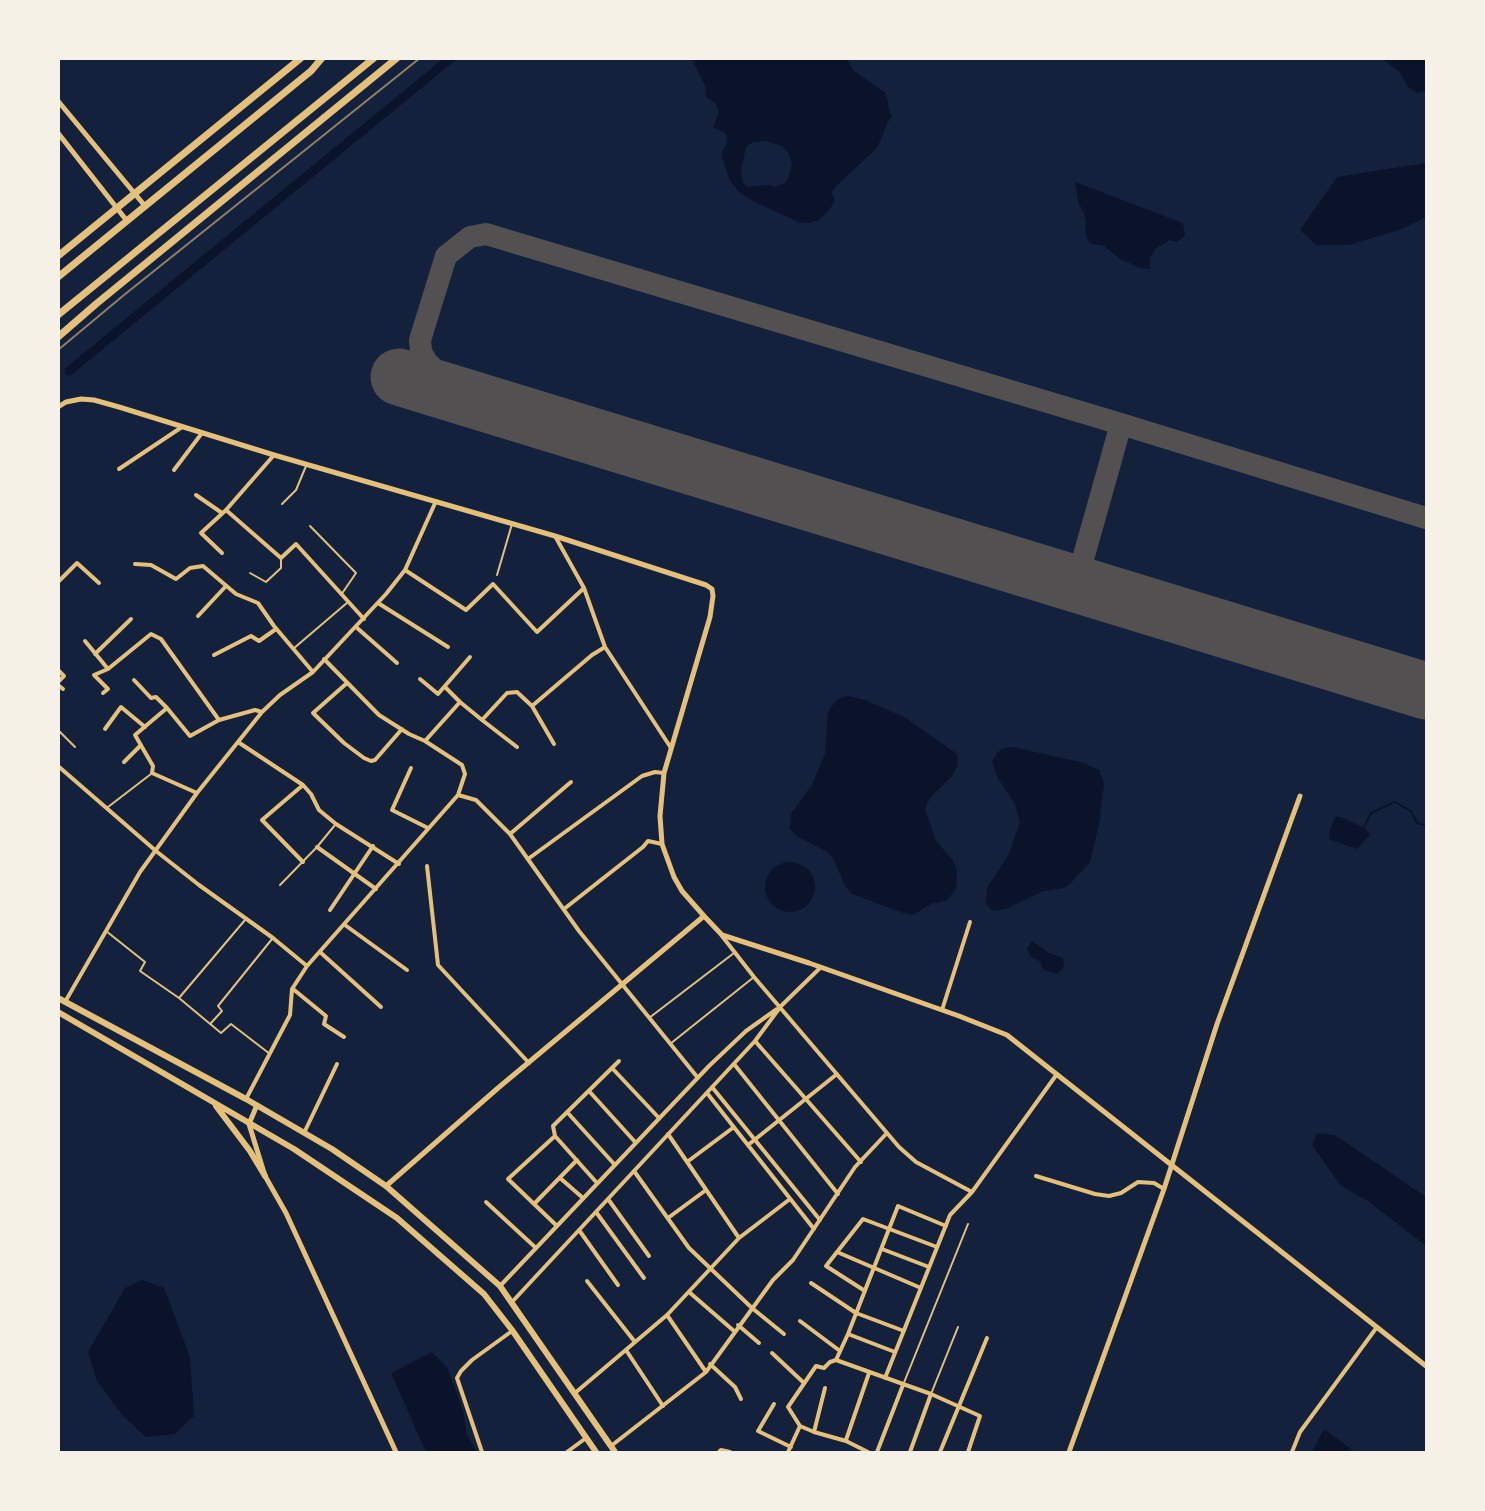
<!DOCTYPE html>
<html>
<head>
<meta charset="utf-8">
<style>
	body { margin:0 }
	#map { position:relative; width:1485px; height:1511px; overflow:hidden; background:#14213d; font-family:Bitter,serif }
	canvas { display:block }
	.frame { position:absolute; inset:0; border:60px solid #f6f1e7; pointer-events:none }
</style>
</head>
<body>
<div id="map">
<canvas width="1485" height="1511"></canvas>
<div class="frame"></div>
</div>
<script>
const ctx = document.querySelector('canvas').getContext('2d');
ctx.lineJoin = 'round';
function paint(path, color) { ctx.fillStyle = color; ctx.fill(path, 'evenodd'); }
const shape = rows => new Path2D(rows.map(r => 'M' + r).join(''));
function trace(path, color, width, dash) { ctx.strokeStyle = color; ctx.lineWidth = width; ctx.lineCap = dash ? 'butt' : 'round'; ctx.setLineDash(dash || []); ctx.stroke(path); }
const water = shape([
	[692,59,847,59,854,71,886,93,890,114,893,116,889,120,877,148,833,189,832,193,835,200,830,209,819,220,808,223,798,222,753,201,738,191,730,181,722,157,722,152,727,143,726,134,713,127,718,115,718,108,715,103,706,97,705,86],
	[766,141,782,146,789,154,792,165,788,178,785,183,775,187,766,185,748,187,743,183,741,170,746,147,753,142],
	[1383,59,1426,59,1426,91,1417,93,1408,87,1400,73],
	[1426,163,1426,217,1402,229,1349,245,1316,245,1300,230,1337,177],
	[1075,182,1183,223,1185,236,1177,242,1170,240,1155,249,1150,258,1150,269,1140,268,1120,259,1104,246,1092,244,1087,240,1085,226,1086,222,1084,213,1078,202],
	[848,696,865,700,906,718,957,754,958,765,952,776,930,798,925,809,936,841,952,859,957,870,956,889,947,900,931,904,913,915,906,914,852,894,845,886,833,858,827,852,795,835,790,829,791,814,813,783,825,753,828,712,835,702,841,698],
	[1013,747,1084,763,1099,770,1104,783,1099,824,1090,862,1070,884,1064,888,1043,891,1006,909,993,911,986,904,987,888,1009,854,1020,822,1015,804,997,777,992,762,997,753,1002,749],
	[1335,817,1341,817,1366,829,1370,835,1357,849,1329,839,1329,834],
	'765 887a25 25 0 1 1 50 0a25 25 0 1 1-50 0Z',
	[1032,941,1049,953,1063,958,1064,965,1061,971,1057,974,1046,971,1042,968,1041,962,1030,956,1027,949],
	[1317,1133,1335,1135,1426,1197,1426,1246,1368,1201,1341,1186,1312,1145],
	[142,1280,164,1288,190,1357,194,1416,175,1434,146,1437,123,1416,97,1381,88,1352,125,1288],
	[432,1352,447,1367,463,1410,467,1435,477,1452,426,1452,391,1373],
	[1324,1429,1355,1452,1312,1452]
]);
const stream = shape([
	[1364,827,1371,813,1395,802,1411,811,1417,823,1426,825]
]);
const canal = shape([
	[69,371,451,58]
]);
const taxiway = shape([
	[475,401,441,376,427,362,421,352,420,340,446,256,470,237,486,234,1121,424,1426,518],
	[1076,584,1121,424]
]);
const runway = shape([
	[399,377,1426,691]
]);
const service = shape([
	[282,504,296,490,306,466],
	[310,526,356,573,341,595],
	[250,573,266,582,281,568,281,558],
	[497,575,512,524],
	[293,649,348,602],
	[58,730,75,747],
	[108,807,151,774],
	[280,885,317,847,335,825],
	[106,931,145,962,140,971,179,998,221,1033,231,1024,270,1054],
	[179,998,245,920],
	[649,1018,734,953],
	[211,1023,222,1011,218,1006,272,939],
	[670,1044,754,977],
	[903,1385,968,1224],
	[931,1394,958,1327]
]);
const minor = shape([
	[119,469,182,427],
	[174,470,202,433],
	[196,495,222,513],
	[226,510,281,558,296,544,364,619],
	[555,536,584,588,605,647,671,748],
	[222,553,201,533,226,510,274,455],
	[135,564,151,565,176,579,190,568,203,566,236,594,258,603,274,626,313,672],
	[405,570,466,610,493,584,537,632,584,588],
	[58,582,77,563,99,583],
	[378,603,448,647],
	[198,616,226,586],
	[356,627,397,663],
	[85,641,108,669,151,634,161,639,219,720,255,710,262,712],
	[95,654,131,619],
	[214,655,251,636,259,641,276,629],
	[58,670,64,676,58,682],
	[420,679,438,694,470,657],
	[134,680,151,698,156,697,167,708,190,736,219,720],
	[347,683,313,713,344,743,364,758,371,761,375,760,402,729],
	[58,685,63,689],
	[445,687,460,702],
	[103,693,108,689,94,675,108,669],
	[532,706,554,744],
	[167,708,135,735,153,766,152,773,197,793],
	[482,720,517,747],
	[105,729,121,707,145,727],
	[425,741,460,702,482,720,507,693,517,692,532,706,592,655,605,647],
	[238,742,303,785,311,794,319,810,336,824,399,864],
	[124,762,141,745],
	[58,766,156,851,199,885,273,938,307,966],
	[411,768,392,810,428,828],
	[458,795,476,800,510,834,579,931,698,1078],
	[510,834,571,782],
	[317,847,376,889],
	[528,859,642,776,655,772,664,773],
	[303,862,262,820,303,785],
	[427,866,438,965,529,1063],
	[564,909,643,847,648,841,662,844],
	[330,910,373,846],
	[345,925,407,970],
	[722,936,754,977,899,1147,916,1162,972,1192],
	[320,952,381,1007],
	[293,989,326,1016,324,1024,344,1037],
	[65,1002,140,872,197,793,262,712,280,695,313,672,386,594,405,570,436,501],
	[942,1010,970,922],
	[755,1041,861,1162],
	[734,1064,838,1194],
	[612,1068,659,1118],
	[712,1087,820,1220],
	[589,1091,636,1143],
	[707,1093,814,1229],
	[246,1099,290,1015,292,989,307,966,458,795,465,774,462,765,425,741,409,734,379,715,324,659],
	[567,1112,615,1165],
	[304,1133,337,1064],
	[668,1134,739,1238],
	[555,1136,597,1183],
	[748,1145,837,1074],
	[687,1162,734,1127],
	[634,1171,689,1248,752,1308,784,1334],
	[1036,1176,1095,1194,1109,1196,1121,1193,1138,1182,1154,1183,1164,1189],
	[560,1178,583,1198],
	[608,1199,649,1256],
	[486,1202,536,1248],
	[534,1204,577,1160],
	[596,1212,644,1278],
	[668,1218,706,1190],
	[557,1226,508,1179,555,1136,553,1126,619,1061],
	[579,1230,618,1285],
	[882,1249,929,1267],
	[837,1252,921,1288],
	[587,1281,635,1342],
	[811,1283,856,1313,904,1331],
	[500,1286,709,1066,746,1031,777,1009],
	[865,1291,826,1266,863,1219,937,1247],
	[689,1292,734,1331],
	[512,1302,755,1041,781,1006,820,968],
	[667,1315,706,1372],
	[800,1321,840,1351],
	[738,1325,759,1343],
	[848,1334,895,1352],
	[626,1350,663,1406],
	[772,1353,804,1383],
	[836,1360,931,1394,980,1416,968,1452],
	[710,1364,735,1387,741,1399],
	[885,1378,950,1215,972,1192,1057,1074],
	[575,1393,667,1315,739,1238,790,1199],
	[774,1404,758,1431,791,1447],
	[814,1432,825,1388],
	[846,1440,869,1373],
	[611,1446,706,1372,773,1280,793,1260,855,1167,886,1134],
	[482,1452,457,1378,461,1371,472,1360,512,1331],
	[567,1452,586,1438],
	[719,1452,721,1450,730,1452],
	[788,1452,800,1426],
	[868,1452,846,1441,814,1432,800,1426,788,1407,816,1366,824,1368,830,1362,836,1360,848,1334,898,1206,946,1226],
	[877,1452,903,1385],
	[910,1452,931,1394],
	[940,1452,987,1338],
	[1292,1452,1300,1432,1377,1327]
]);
const tertiary = shape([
	[58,101,145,206],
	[58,133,127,221],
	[58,407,66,402,81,399,94,400,119,407,274,455,555,536,706,585,712,589,713,596,710,617,664,773,660,816,662,844,674,877,682,891,704,916,722,935,809,963,959,1016,1007,1035,1426,1366],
	[386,1186,498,1088,704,916],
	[1069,1452,1164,1189,1217,1024,1300,796]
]);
const secondary = shape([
	[257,1105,249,1124,265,1176,286,1213,396,1452]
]);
const primary = shape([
	[58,998,246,1099,332,1149,386,1186,500,1286,615,1452],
	[58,1012,294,1149,397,1218,484,1294,512,1330,596,1452],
	[216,1106,250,1151,265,1176]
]);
const trunk = shape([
	[58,256,301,58],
	[58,277,311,71,322,58],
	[58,315,374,58],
	[58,337,96,304,397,58]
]);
const rail = shape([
	[58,350,124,295,420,58]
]);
paint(water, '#0b132b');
trace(stream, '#0b132b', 2);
trace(canal, '#0b132b', 9);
trace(taxiway, '#525050', 22);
trace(runway, '#525050', 57);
trace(service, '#e5c07b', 2);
trace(minor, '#e5c07b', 4);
trace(tertiary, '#e5c07b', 5);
trace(secondary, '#e5c07b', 5);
trace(primary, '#e5c07b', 6);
trace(trunk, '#e5c07b', 7);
trace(rail, '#918062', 2);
</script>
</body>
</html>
